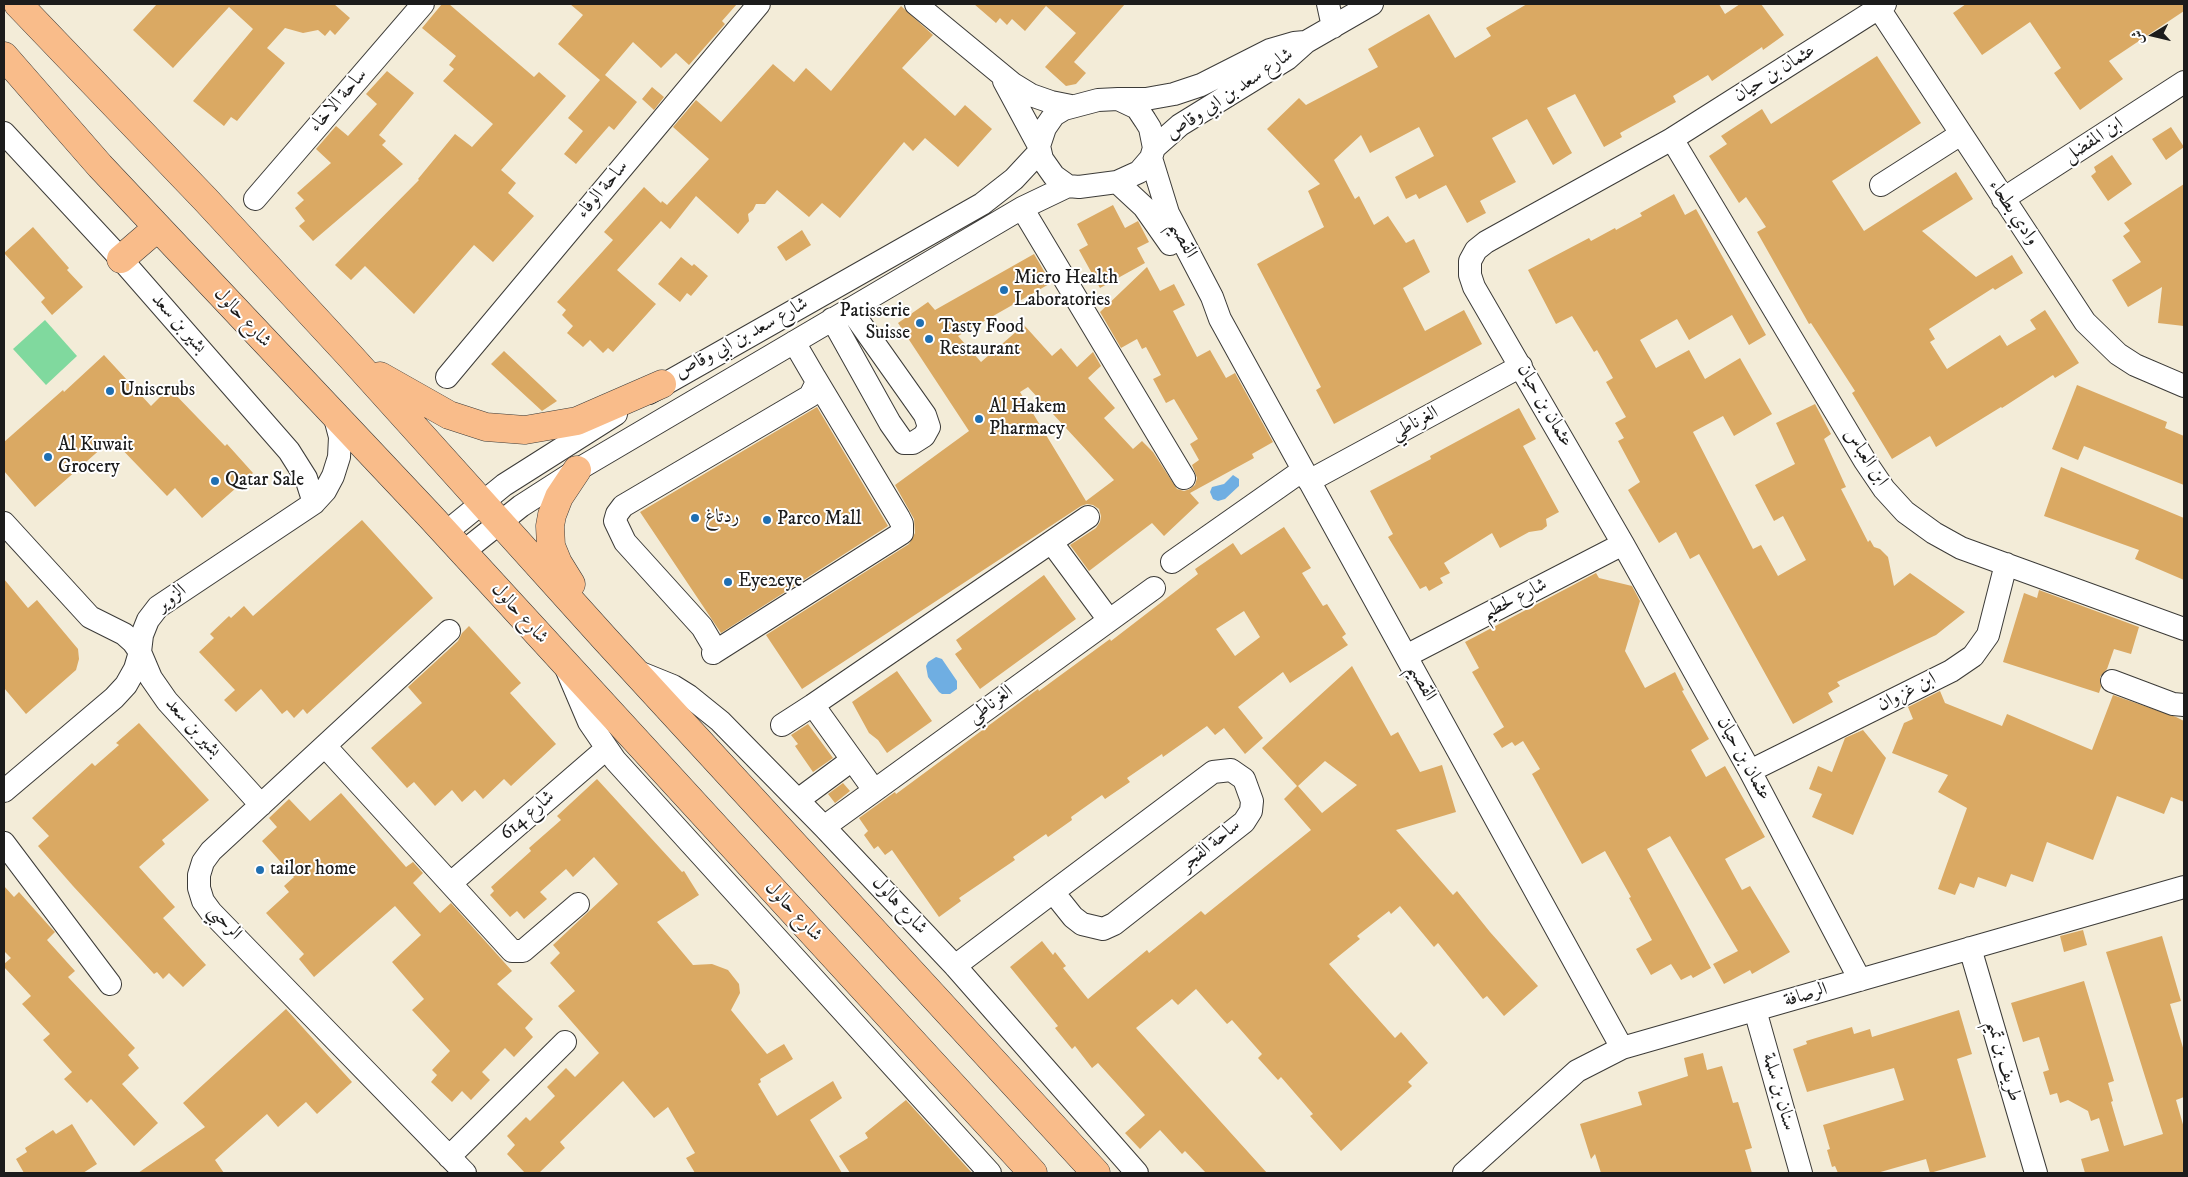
<!DOCTYPE html>
<html>
<head>
<meta charset="utf-8">
<style>
	body { margin:0 }
	#map { position:relative; width:2188px; height:1177px; overflow:hidden; background:#f3ecd8; font-family:"IM FELL DW Pica",Amiri,serif }
	canvas { display:block }
	.frame { position:absolute; inset:0; border:5px solid #1c1c1c; pointer-events:none }
	.north { position:absolute; left:2128px; top:10px; width:50px; height:50px; -webkit-text-stroke:4px #fff; paint-order:stroke; rotate:261deg; font-size:14px; font-weight:700; line-height:20px; text-align:center; color:#1c1c1c }
	.north::after { content:''; display:block; margin:auto; width:18px; height:22px; background:#1c1c1c; clip-path:polygon(50% 0,100% 100%,50% 72%,0 100%) }
</style>
</head>
<body>
<div id="map">
<canvas width="2188" height="1177"></canvas>
<div class="frame"></div>
<div class="north">ش</div>
</div>
<script>
const ctx = document.querySelector('canvas').getContext('2d');
ctx.lineJoin = 'round';
function paint(path, color) { ctx.fillStyle = color; ctx.fill(path, 'evenodd'); }
const shape = rows => new Path2D(rows.map(r => 'M' + r).join(''));
function trace(path, color, width, dash) { ctx.strokeStyle = color; ctx.lineWidth = width; ctx.lineCap = dash ? 'butt' : 'round'; ctx.setLineDash(dash || []); ctx.stroke(path); }
function drawText(font, color, halo, rows, align = 'center') {
  ctx.font = font + ' "IM FELL DW Pica",Amiri,serif'; ctx.lineWidth = 4; ctx.setLineDash([]); ctx.textBaseline = 'middle'; ctx.strokeStyle = halo; ctx.fillStyle = color; for (const [text, x, y, turn = 0] of rows) {
    ctx.save(); ctx.translate(x, y); ctx.rotate((+turn || 0) * Math.PI / 180); ctx.textAlign = isNaN(turn) ? turn : align; if (halo) ctx.strokeText(text, 0, 0); ctx.fillText(text, 0, 0); ctx.restore();
  }
}
const green = shape([
	[45,320,77,356,46,385,13,349]
]);
const water = shape([
	[1233,475,1239,479,1239,486,1225,499,1218,501,1213,499,1210,492,1212,487,1224,484],
	[936,657,942,659,957,681,957,689,950,694,942,694,939,692,928,677,926,666,928,662]
]);
const building = shape([
	[157,4,334,4,350,18,335,35,330,30,325,36,318,30,303,33,285,28,267,48,285,63,237,121,231,117,224,126,193,101,253,29,229,7,173,68,133,30],
	[442,4,449,4,534,77,539,72,566,96,501,170,516,183,508,193,534,216,493,262,474,245,414,314,365,266,351,280,335,265,419,180,418,179,455,134,472,147,493,124,443,81,454,69,449,65,456,56,422,28],
	[570,4,737,4,722,21,725,24,689,65,676,53,661,68,633,42,605,75,637,102,614,130,609,126,576,164,564,154,583,131,568,118,600,80,558,44,583,15],
	[974,4,1125,4,1074,62,1086,73,1076,84,1066,86,1045,67,1076,33,1046,6,1025,31,1012,19,1007,25,1000,18,996,23],
	[1527,4,1719,4,1725,14,1740,4,1761,4,1784,35,1763,50,1762,47,1712,81,1708,75,1673,96,1676,102,1620,133,1622,137,1604,147,1575,94,1547,108,1572,153,1553,165,1527,119,1492,138,1516,182,1480,201,1486,213,1467,223,1446,185,1419,199,1416,194,1406,199,1395,177,1434,156,1419,127,1370,153,1361,135,1334,160,1355,199,1359,196,1374,225,1388,216,1406,243,1414,239,1430,272,1403,288,1425,331,1464,310,1482,344,1334,424,1316,390,1321,387,1257,264,1324,227,1308,191,1320,184,1267,129,1299,98,1306,105,1378,67,1368,49,1429,14,1455,58,1491,36,1486,28],
	[1966,4,2184,4,2184,11,2109,61,2123,79,2080,110,2054,73,2061,68,2030,22,1982,55,1953,13],
	[901,6,933,35,902,68,955,116,965,105,992,129,958,167,925,138,913,151,904,142,840,218,822,203,809,217,777,190,765,204,756,204,753,210,748,214,749,221,738,234,696,196,670,229,661,221,617,270,656,304,613,352,608,348,603,353,590,340,583,347,567,333,573,326,562,315,566,310,557,302,613,240,604,232,644,187,661,203,662,201,667,205,709,159,673,127,696,100,721,122,773,64,794,82,806,68,831,91],
	[1877,56,1921,123,1832,181,1864,231,1956,172,1973,199,1922,231,1976,277,2012,255,2023,273,1995,290,1993,288,1929,329,1935,339,1930,342,1947,369,2000,335,2007,346,2036,329,2030,320,2045,310,2079,363,2055,378,2053,375,2002,408,2001,407,1936,447,1930,436,1892,459,1852,393,1855,391,1811,323,1809,324,1757,232,1766,227,1746,197,1739,203,1709,156,1727,144,1721,136,1762,109,1771,124],
	[387,71,414,93,379,135,386,141,382,145,403,164,313,241,299,226,305,221,295,208,304,200,297,193,331,163,316,149,336,126,348,136,377,104,366,94],
	[652,87,664,97,654,110,642,99],
	[2171,127,2184,147,2166,160,2152,139],
	[2112,155,2132,184,2108,201,2091,176,2096,172,2094,167],
	[2184,184,2184,326,2158,323,2162,287,2128,307,2112,280,2141,262,2123,236,2130,231,2124,223],
	[1674,194,1685,215,1696,209,1766,335,1749,345,1732,315,1689,340,1677,319,1640,340,1656,368,1689,350,1705,379,1740,358,1772,414,1734,436,1723,416,1693,432,1753,549,1761,545,1778,576,1806,560,1783,516,1774,521,1755,485,1795,464,1776,423,1815,404,1831,434,1824,439,1846,487,1841,489,1868,542,1870,540,1874,547,1880,549,1888,557,1894,586,1910,573,1965,612,1936,635,1837,682,1840,686,1828,693,1833,702,1793,724,1699,554,1690,559,1676,532,1659,543,1628,490,1640,482,1618,441,1624,438,1615,423,1626,417,1606,382,1613,378,1597,350,1594,352,1572,316,1556,324,1528,270,1589,238,1591,241,1615,228,1616,230,1642,216,1640,213],
	[1113,205,1125,228,1138,221,1149,242,1137,248,1145,263,1100,288,1079,250,1088,245,1077,224],
	[33,227,69,268,67,270,83,287,52,315,41,302,45,298,4,253],
	[802,230,811,245,786,261,777,247],
	[1034,254,1051,283,958,336,981,362,1024,325,1052,356,1061,348,1077,367,1093,352,1101,366,1088,378,1115,408,1104,418,1133,449,1142,441,1153,452,1177,489,1184,491,1190,489,1195,485,1197,478,1192,465,1199,460,1190,444,1198,439,1174,399,1166,403,1153,379,1161,375,1146,347,1142,349,1137,339,1121,348,1100,312,1147,267,1160,291,1174,284,1185,305,1173,311,1197,357,1210,350,1226,378,1235,373,1273,442,1252,454,1254,458,1190,493,1199,503,1164,536,1152,523,1089,571,1070,545,1096,528,1100,522,1101,516,1099,509,1093,505,1087,504,1081,506,802,689,766,635,909,544,915,533,914,519,895,485,969,431,898,323,928,302,935,310],
	[1028,387,1114,480,1086,501,1020,392],
	[681,257,692,266,694,264,708,276,691,296,687,293,680,302,658,284],
	[504,351,557,401,542,411,491,364],
	[104,355,151,406,169,388,225,446,227,444,253,473,202,518,175,488,167,496,112,439,35,507,4,471,4,442,63,390,64,392],
	[2077,385,2167,422,2165,428,2184,436,2184,485,2084,446,2078,460,2052,449],
	[817,407,888,526,721,633,640,512],
	[1519,408,1536,439,1523,446,1559,512,1546,519,1547,526,1542,530,1529,532,1500,548,1492,533,1444,563,1450,573,1440,578,1443,583,1429,591,1426,586,1420,589,1388,537,1393,534,1370,491,1431,459,1430,456],
	[2061,467,2184,518,2184,580,2135,559,2139,550,2044,516],
	[362,520,433,598,307,714,303,709,294,718,287,710,282,714,261,689,236,712,224,700,235,690,199,652,214,638,210,634,229,616,231,618,244,606,253,616],
	[1284,527,1311,568,1302,573,1323,606,1327,604,1346,634,1342,637,1348,645,1290,683,1283,672,1238,707,1263,738,1245,754,1224,728,1215,735,1207,726,1163,757,1162,754,1127,778,1130,782,1105,799,1102,795,1071,817,1072,820,1048,837,1046,834,1013,857,1015,860,959,898,961,901,939,917,892,850,885,855,878,846,874,849,864,835,868,831,859,818,895,792,896,794,1038,689,1039,691,1110,639,1111,641,1198,574,1195,569,1233,543,1241,555],
	[1244,611,1260,637,1235,656,1216,629],
	[1596,573,1599,578,1632,586,1640,601,1625,651,1645,688,1675,672,1684,690,1682,691,1709,739,1691,750,1706,777,1725,766,1765,837,1725,859,1742,890,1750,886,1790,952,1752,974,1750,970,1724,984,1713,964,1738,951,1670,836,1647,849,1711,968,1693,978,1691,975,1681,980,1671,964,1651,975,1636,949,1652,940,1629,898,1631,897,1605,851,1582,864,1532,774,1540,769,1523,741,1515,746,1512,742,1502,748,1493,734,1504,727,1472,672,1479,668,1465,642],
	[1044,575,1076,619,980,689,955,654,962,649,956,640],
	[4,579,28,608,37,600,78,649,79,659,76,670,26,714,4,688],
	[2039,590,2139,627,2131,654,2114,649,2107,669,2100,677,2101,687,2099,693,2003,662,2024,593,2037,598],
	[469,626,521,683,510,693,556,744,511,786,504,779,483,799,475,790,462,802,452,790,435,806,414,782,407,788,371,748,422,703,408,687,458,641,462,633],
	[1352,666,1391,736,1398,732,1420,772,1442,765,1456,812,1396,830,1453,895,1457,891,1490,932,1538,986,1504,1016,1487,996,1483,999,1438,943,1434,947,1400,906,1391,914,1389,911,1357,936,1360,939,1329,964,1395,1038,1401,1032,1428,1063,1408,1082,1412,1086,1341,1151,1310,1116,1313,1114,1281,1077,1278,1080,1258,1058,1262,1054,1232,1020,1227,1024,1196,989,1178,1005,1172,999,1136,1028,1267,1173,1206,1173,1185,1151,1182,1154,1160,1130,1140,1149,1125,1133,1145,1115,1098,1063,1092,1068,1075,1046,1072,1049,1055,1028,1058,1026,1010,967,1042,941,1053,955,1055,952,1066,966,1063,968,1088,999,1147,950,1149,953,1201,911,1205,915,1311,830,1284,799,1297,786,1262,748],
	[1325,761,1357,785,1322,813,1298,786],
	[897,671,932,721,887,753,878,740,869,733,852,702],
	[1940,691,1945,703,2002,726,2007,714,2092,750,2113,695,2176,717,2184,721,2184,802,2171,797,2164,814,2117,796,2093,860,2047,842,2033,882,2011,874,2006,887,1978,877,1974,888,1960,883,1955,895,1938,889,1967,808,1938,792,1948,775,1892,753,1904,723,1913,719,1908,707],
	[139,723,209,800,162,840,165,844,139,867,175,907,163,918,206,965,183,987,169,973,163,979,157,972,154,974,73,886,38,846,49,836,32,818,92,763,95,766,119,745,116,743],
	[808,724,833,758,813,772,795,746,798,744,791,735],
	[1863,730,1886,758,1853,835,1812,817,1822,794,1809,789,1818,766,1832,772,1845,738],
	[597,779,682,872,684,871,699,895,657,922,693,965,712,964,728,970,739,984,740,993,731,1010,767,1054,784,1044,793,1059,760,1079,761,1082,758,1084,777,1116,833,1081,842,1098,810,1120,842,1173,695,1173,686,1158,695,1153,668,1107,654,1118,623,1081,560,1142,565,1148,539,1173,525,1173,507,1154,515,1145,507,1136,526,1117,530,1121,555,1096,547,1087,566,1068,575,1077,599,1053,558,1006,575,991,550,963,560,953,553,945,618,884,594,857,573,877,566,869,540,892,547,899,524,919,517,911,510,917,490,895,494,891,491,887,531,851,529,848,561,820,557,816],
	[843,783,850,791,835,803,828,794],
	[341,793,406,867,413,862,423,873,413,883,440,913,451,903,512,971,497,984,533,1019,525,1028,533,1037,514,1057,505,1048,482,1072,490,1080,471,1100,462,1091,452,1102,431,1082,437,1075,432,1070,450,1051,412,1010,424,999,392,962,421,935,395,906,314,977,299,959,304,954,266,913,289,892,284,886,294,877,262,841,277,827,269,818,289,799,310,821],
	[4,886,14,897,19,892,51,928,55,932,47,940,75,971,68,977,135,1048,128,1055,139,1068,122,1084,158,1123,134,1146,91,1099,87,1103,64,1079,72,1072,43,1040,50,1034,22,1004,31,996,4,967,4,964,11,958,4,951],
	[2083,930,2087,945,2064,952,2060,936],
	[2162,936,2181,1001,2170,1004,2184,1051,2184,1097,2176,1100,2184,1128,2184,1173,2085,1173,2081,1159,2109,1151,2099,1118,2091,1121,2088,1111,2068,1100,2060,1103,2057,1093,2050,1095,2043,1072,2049,1070,2039,1037,2023,1042,2011,1003,2084,981,2114,1081,2108,1083,2113,1101,2111,1102,2124,1146,2163,1134,2106,952],
	[286,1009,352,1082,317,1114,306,1102,278,1127,267,1114,215,1160,224,1173,138,1173,205,1127,183,1103],
	[1959,1010,1972,1054,1957,1059,1986,1157,1930,1173,1926,1159,1877,1173,1838,1173,1835,1166,1832,1167,1827,1150,1830,1149,1823,1125,1904,1100,1894,1068,1807,1092,1793,1049,1807,1044,1806,1041,1852,1027,1854,1034,1870,1029,1872,1037],
	[1703,1053,1707,1070,1722,1066,1733,1103,1738,1102,1752,1148,1745,1150,1752,1173,1601,1173,1595,1154,1591,1159,1580,1124,1642,1105,1638,1092,1688,1076,1684,1058],
	[906,1100,972,1173,850,1173,839,1156,868,1138,865,1133],
	[72,1124,97,1164,83,1173,24,1173,16,1159,27,1152,25,1148,53,1130,56,1134]
]);
const minor = shape([
	[916,4,1013,84,1031,95,1051,102,1071,106],
	[1328,4,1333,27],
	[1876,4,2085,322,2118,354,2135,365,2184,386],
	[1004,81,1039,146],
	[1118,99,1137,108,1145,120,1150,128,1154,148,1151,158,1139,172,1117,182,1079,187,1068,186,1054,176,1042,159,1039,146,1045,128,1054,115,1064,109,1098,100,1118,99],
	[1118,99,1146,99,1174,94,1201,85,1270,50,1294,43,1305,42],
	[4,133,121,259,289,451,306,478,314,503],
	[1672,139,1865,461,1884,489,1905,512,1934,533,1961,548,2184,629],
	[1154,148,1180,125,1287,59,1306,42,1372,4],
	[1151,158,1168,213,1212,297,1220,319,1622,1048],
	[1117,182,1144,207,1170,244],
	[1881,185,1961,134],
	[255,199,423,4],
	[2003,199,2184,82],
	[1022,208,1184,478],
	[832,319,890,423,904,443,913,443,924,436,929,427,925,415,850,309],
	[447,377,759,4],
	[649,393,982,204,1014,179,1040,151],
	[1309,481,1521,366],
	[4,523,90,617,124,634,133,642,140,652,151,678,167,701,261,805],
	[445,533,504,485,616,414],
	[1052,543,1109,620],
	[463,552,521,506,577,470,1022,208,1068,186],
	[1172,562,1303,470],
	[449,631,211,851,203,862,199,875,199,888,203,901,211,912,465,1173],
	[713,653,715,649,702,627,625,542,615,521,617,514,623,506,810,396,816,384,815,378,794,342],
	[713,653,902,533,902,524,899,518,815,378],
	[1406,656,1623,544],
	[566,668,589,722,615,760,990,1173],
	[636,671,673,686,689,696,720,721,824,827,955,966,1137,1173],
	[2112,681,2173,704,2184,705],
	[782,725,813,705],
	[325,746,512,951,523,951,578,904],
	[1750,771,1951,671,1973,656,1988,635,2006,564],
	[874,790,813,705,1088,517],
	[4,791,114,698,126,685,135,669,140,652,142,635,148,620,158,607,314,503,325,491,333,476,339,457,340,437,335,418],
	[798,800,852,760],
	[824,827,1154,588],
	[4,843,110,984],
	[451,883,606,749],
	[1970,948,2036,1173],
	[955,966,1053,892,1213,772,1231,770,1244,779,1252,801,1251,811,1244,822,1114,924,1103,929,1082,924,1073,917,1053,892],
	[1860,980,1750,771,1623,544,1474,287,1470,275,1470,261,1476,250,1486,242,1672,139,1885,4],
	[1755,1010,1801,1173],
	[449,1157,565,1042],
	[1464,1173,1577,1071,1622,1048,2184,887]
]);
const major = shape([
	[18,4,205,199,350,356,606,640,1096,1173],
	[4,56,100,166,430,516,1033,1173],
	[121,259,157,228],
	[380,376,449,415,486,427,525,430,577,421,662,384],
	[571,584,558,563,551,546,550,526,552,515,559,497,577,470]
]);
const markers = [
	[1004,290,5,"#1f6fb2"],
	[920,323,5,"#1f6fb2"],
	[929,339,5,"#1f6fb2"],
	[110,391,5,"#1f6fb2"],
	[979,419,5,"#1f6fb2"],
	[48,457,5,"#1f6fb2"],
	[215,481,5,"#1f6fb2"],
	[695,518,5,"#1f6fb2"],
	[767,520,5,"#1f6fb2"],
	[728,582,5,"#1f6fb2"],
	[260,870,5,"#1f6fb2"]
];
const streetNames = [
	["عثمان بن حيان",1775,74,-32],
	["شارع سعد بن ابي وقاص",1230,95,-34],
	["ساحة الاخاء",339,101,-49],
	["ابن المفضل",2094,141,-33],
	["ساحة الوفاء",603,190,-50],
	["وادي بطحاء",2013,213,56],
	["القصيم",1182,240,62],
	["شارع حالول",242,318,47],
	["بشير بن سعد",178,324,49],
	["شارع سعد بن ابي وقاص",742,339,-29],
	["عثمان بن حيان",1544,406,60],
	["الغرناطي",1415,424,-28],
	["ابن العباس",1865,458,57],
	["الزوير",172,599,-38],
	["شارع لحطيم",1515,600,-27],
	["شارع حالول",519,614,48],
	["القصيم",1421,683,61],
	["ابن غزوان",1907,693,-27],
	["الغرناطي",991,705,-36],
	["بشير بن سعد",192,728,48],
	["عثمان بن حيان",1743,759,61],
	["شارع 614",528,816,-41],
	["ساحة الفجر",1211,846,-39],
	["شارع هالول",899,906,47],
	["شارع حالول",793,912,47],
	["الرحبي",224,923,48],
	["الرصافة",1806,996,-16],
	["طريف بن تميم",2003,1061,74],
	["سنان بن سلمة",1778,1092,74]
];
const poiNames = [
	["Micro Health",1014,279],
	["Laboratories",1014,301],
	["Patisserie",910,312,"right"],
	["Suisse",910,334,"right"],
	["Tasty Food",939,328],
	["Restaurant",939,350],
	["Uniscrubs",120,391],
	["Al Hakem",989,408],
	["Pharmacy",989,430],
	["Al Kuwait",58,446],
	["Grocery",58,468],
	["Qatar Sale",225,481],
	["ردتاغ",705,518],
	["Parco Mall",777,520],
	["Eye2eye",738,582],
	["tailor home",270,870]
];
paint(green, '#80d99e');
paint(water, '#6faee2');
paint(building, '#daa963');
trace(minor, '#3c3b38', 24);
trace(major, '#3c3b38', 29);
trace(minor, '#fff', 22);
trace(major, '#f9bc8a', 28);
for (const [x, y, r, color] of markers) { const dot = new Path2D(); dot.arc(x, y, r, 0, 2 * Math.PI); ctx.fillStyle = color; ctx.fill(dot); trace(dot, '#fff', 2); }
drawText('19px', '#1c1c1c', '#fff', streetNames);
drawText('19px', '#1c1c1c', '#fff', poiNames, 'left');
</script>
</body>
</html>
